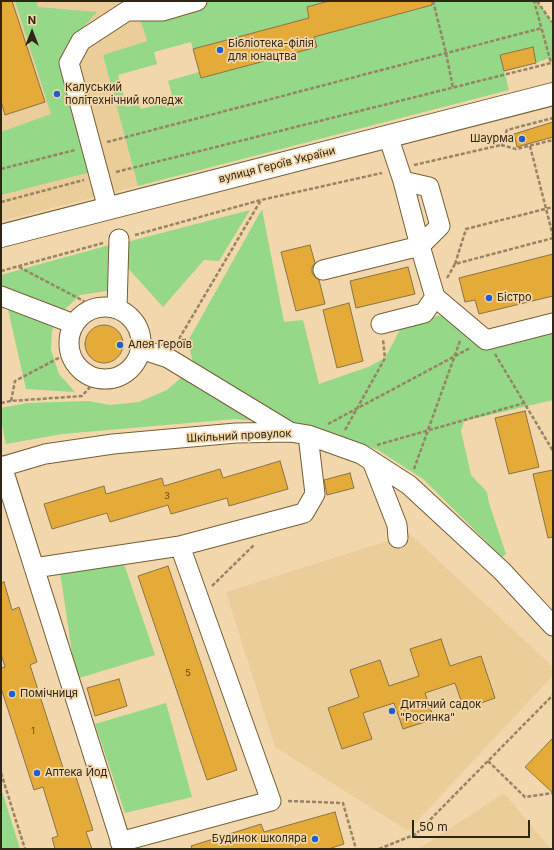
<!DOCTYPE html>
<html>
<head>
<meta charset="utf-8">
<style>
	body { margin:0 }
	#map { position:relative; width:554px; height:850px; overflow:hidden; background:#f1d7ab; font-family:Inter,sans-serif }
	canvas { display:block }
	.frame { position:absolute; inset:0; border:2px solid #2f2514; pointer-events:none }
	.north { position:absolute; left:12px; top:12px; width:40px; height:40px; -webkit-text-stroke:3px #f1d7ab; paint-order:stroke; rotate:0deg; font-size:11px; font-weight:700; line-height:16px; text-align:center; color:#2f2514 }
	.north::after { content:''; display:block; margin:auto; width:14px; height:18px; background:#2f2514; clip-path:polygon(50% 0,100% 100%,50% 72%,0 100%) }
	.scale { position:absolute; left:412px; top:820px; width:118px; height:18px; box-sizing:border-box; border:2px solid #2f2514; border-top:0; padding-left:5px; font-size:12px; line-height:14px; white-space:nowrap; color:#2f2514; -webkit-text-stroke:3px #f1d7ab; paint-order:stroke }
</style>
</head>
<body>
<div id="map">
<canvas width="554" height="850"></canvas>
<div class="frame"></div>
<div class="north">N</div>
<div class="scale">50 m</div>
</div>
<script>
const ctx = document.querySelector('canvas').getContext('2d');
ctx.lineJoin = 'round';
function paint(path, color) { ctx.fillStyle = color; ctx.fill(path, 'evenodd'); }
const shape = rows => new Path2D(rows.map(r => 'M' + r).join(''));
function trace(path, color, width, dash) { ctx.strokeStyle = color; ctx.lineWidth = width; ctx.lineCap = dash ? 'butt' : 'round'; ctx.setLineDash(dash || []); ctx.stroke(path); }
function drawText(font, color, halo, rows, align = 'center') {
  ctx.font = font + ' Inter,sans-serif'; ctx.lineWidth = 3.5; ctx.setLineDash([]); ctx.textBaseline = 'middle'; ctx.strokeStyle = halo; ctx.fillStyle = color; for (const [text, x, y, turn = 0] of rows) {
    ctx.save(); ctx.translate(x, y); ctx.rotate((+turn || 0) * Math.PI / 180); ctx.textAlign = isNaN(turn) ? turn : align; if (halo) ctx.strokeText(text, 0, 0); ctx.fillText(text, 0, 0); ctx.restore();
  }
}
const built = shape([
	[1,1,134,1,147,41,103,55,138,186,1,221],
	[410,534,553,667,553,675,408,831,275,747,226,592],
	[504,793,551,849,416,849,423,846]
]);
const green = shape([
	[15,1,36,1,38,7,97,12,74,37,91,172,1,195,1,132,51,114],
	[134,1,329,1,307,7,309,18,193,49,191,42,154,52,157,64,118,75,127,107,139,104,141,109,157,105,156,100,172,95,168,81,199,72,201,78,317,47,314,37,422,8,420,1,537,1,551,21,553,22,553,62,549,58,536,63,532,47,500,55,509,90,138,186,103,55,147,41],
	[262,209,284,322,303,320,319,384,368,367,385,358,403,324,442,315,487,348,553,331,553,400,464,421,461,431,471,475,487,492,489,503,506,554,502,557,423,479,378,450,341,436,317,430,293,426,193,363,188,341],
	[250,210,219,261,204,260,163,307,127,267,127,242],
	[113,244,113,290,80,295,62,312,1,289,1,275],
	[7,305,56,320,52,331,51,350,59,374,75,392,26,389],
	[182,377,256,421,235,419,62,434,6,444,1,420,1,408,27,403,88,401,110,405,139,402,167,390],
	[123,561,155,655,76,679,60,572],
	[166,703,192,797,125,813,95,724],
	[1,788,20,849,1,849]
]);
const building = shape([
	[1,1,12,1,45,102,5,115,1,101,1,1],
	[329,1,432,1,432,5,314,37,317,47,201,78,193,49,309,18,307,7,329,1],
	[533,47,536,63,504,71,500,55,533,47],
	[553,122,553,137,517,147,514,134,553,122],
	[310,245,315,263,312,267,312,273,315,277,319,280,325,304,296,311,281,252,310,245],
	[553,254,553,296,479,314,475,300,465,302,459,278,553,254],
	[408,267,415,294,356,308,350,281,408,267],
	[349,303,363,361,337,368,323,310,349,303],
	'85 344a19 19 0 1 1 38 0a19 19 0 1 1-38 0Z',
	[525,411,539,467,509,474,495,418,525,411],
	[280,461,288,489,229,506,227,498,171,514,168,505,110,522,107,513,52,529,44,504,104,486,106,494,162,478,164,486,220,469,223,478,280,461],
	[553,470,553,537,548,538,533,474,553,470],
	[350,473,354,488,327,495,324,480,350,473],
	[168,566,237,770,207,780,138,576,168,566],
	[4,582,12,610,19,607,37,662,30,665,66,777,75,774,93,830,86,832,92,849,55,849,52,838,58,836,43,787,34,790,1,688,1,668,5,667,1,654,1,583,4,582],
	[441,639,450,666,481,656,495,698,464,709,455,683,425,693,434,719,403,729,394,703,363,713,372,739,342,749,328,708,359,697,350,670,380,660,389,686,419,676,410,649,441,639],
	[119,679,127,706,95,716,87,688,119,679],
	[553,738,553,793,525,767,553,738],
	[335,812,344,844,328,849,192,849,191,846,261,824,264,832,335,812]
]);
const path = shape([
	[433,1,446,53,453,88],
	[537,1,551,21,553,22],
	[107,142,542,28],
	[501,145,516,149,553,140],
	[530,146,553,236],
	[414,165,501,145,507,130,553,118],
	[1,169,75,150],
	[116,172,551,63,534,1],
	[1,202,84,180],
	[135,235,261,200,382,173],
	[455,264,466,229,553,207],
	[19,267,97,308],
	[1,271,103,243],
	[447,278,455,264,553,238],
	[176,344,261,200],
	[495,354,553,451],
	[11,401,15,381,70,352],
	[1,403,11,401,82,396,98,378],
	[328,424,470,348],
	[345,430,385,358,383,340],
	[377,445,524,403],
	[414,469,460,341],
	[212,586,254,545],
	[488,761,525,797,553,793],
	[1,773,25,849],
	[288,801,343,803,356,849],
	[379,849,416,834,553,695]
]);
const minor = shape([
	[388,136,403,181,420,246,435,297,486,340,553,323],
	[108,209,69,63,81,41,127,11,163,11,197,1],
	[323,270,420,246,440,226,429,187,403,181],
	[1,296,74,324],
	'69 343a36 36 0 1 1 72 0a36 36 0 1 1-72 0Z',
	[117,309,119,239],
	[381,324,424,313,435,297],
	[141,349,168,358,290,432],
	[372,461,397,525,398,538],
	[2,466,123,849],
	[1,467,45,454,113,444,236,433,290,432,308,435,361,454,409,485,502,571,553,626],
	[34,568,180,546,304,513,315,494,308,435],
	[120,842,271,801,180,546]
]);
const major = shape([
	[1,236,553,94]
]);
const markers = [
	[220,50,4,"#205fcb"],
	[57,94,4,"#205fcb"],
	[522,139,4,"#205fcb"],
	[489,298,4,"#205fcb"],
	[120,345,4,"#205fcb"],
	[12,694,4,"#205fcb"],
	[392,711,4,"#205fcb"],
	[37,773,4,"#205fcb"],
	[315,839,4,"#205fcb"]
];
const numberNames = [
	["3",167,496],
	["5",188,673],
	["1",33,731]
];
const poiNames = [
	["Бібліотека-філія",228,44],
	["для юнацтва",228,57],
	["Калуський",65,88],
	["політехнічний коледж",65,101],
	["Шаурма",514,139,"right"],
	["Бістро",497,298],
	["Алея Героїв",128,345],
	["Помічниця",20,694],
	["Дитячий садок",400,705],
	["\"Росинка\"",400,718],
	["Аптека Йод",45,773],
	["Будинок школяра",307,839,"right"]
];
const streetNames = [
	["вулиця Героїв України",277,165,-14],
	["Шкільний провулок",239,436,-3]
];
paint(built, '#ebcd9a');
paint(green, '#94d888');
paint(building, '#e5ab38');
trace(building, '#897249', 1);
trace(minor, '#755e36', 21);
trace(major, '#755e36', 24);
trace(path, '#978465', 2.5, [4, 2]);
trace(minor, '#fff', 19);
trace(major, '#fff', 22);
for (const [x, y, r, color] of markers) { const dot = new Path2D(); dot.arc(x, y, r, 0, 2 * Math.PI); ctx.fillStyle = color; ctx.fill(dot); trace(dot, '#f1d7ab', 1.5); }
drawText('9px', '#5c461d', null, numberNames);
drawText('11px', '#2f2514', '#f1d7ab', poiNames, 'left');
drawText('11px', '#2f2514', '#f1d7ab', streetNames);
</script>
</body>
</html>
